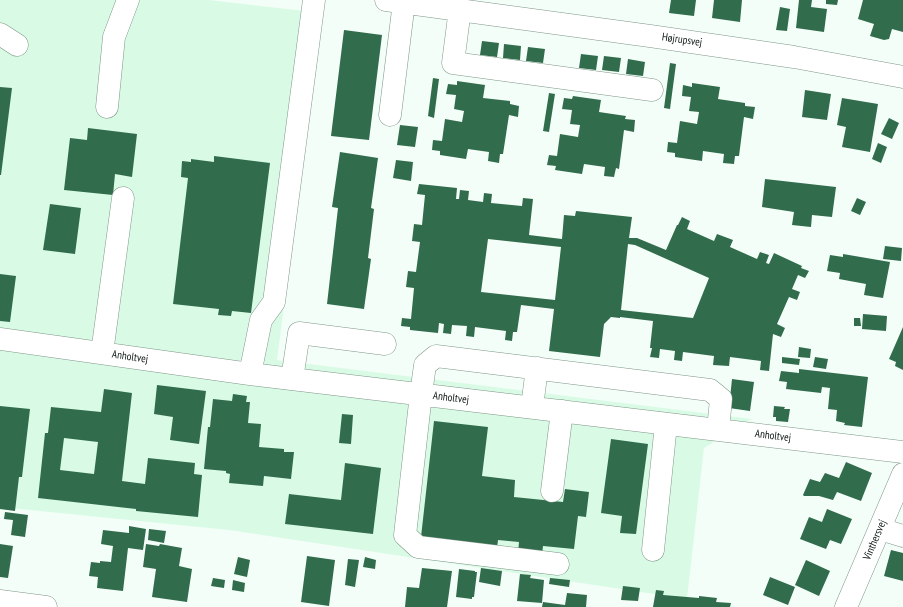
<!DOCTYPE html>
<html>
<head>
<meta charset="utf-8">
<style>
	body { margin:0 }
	canvas { display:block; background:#f4fef8 }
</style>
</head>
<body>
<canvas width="903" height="607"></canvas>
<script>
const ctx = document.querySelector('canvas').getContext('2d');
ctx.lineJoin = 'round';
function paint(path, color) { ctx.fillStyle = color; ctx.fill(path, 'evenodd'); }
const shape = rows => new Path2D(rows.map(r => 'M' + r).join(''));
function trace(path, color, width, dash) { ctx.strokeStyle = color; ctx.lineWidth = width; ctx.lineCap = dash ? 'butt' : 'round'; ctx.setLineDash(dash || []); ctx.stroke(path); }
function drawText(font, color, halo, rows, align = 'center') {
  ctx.font = font + ' "PT Sans Narrow",sans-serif'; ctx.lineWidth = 4; ctx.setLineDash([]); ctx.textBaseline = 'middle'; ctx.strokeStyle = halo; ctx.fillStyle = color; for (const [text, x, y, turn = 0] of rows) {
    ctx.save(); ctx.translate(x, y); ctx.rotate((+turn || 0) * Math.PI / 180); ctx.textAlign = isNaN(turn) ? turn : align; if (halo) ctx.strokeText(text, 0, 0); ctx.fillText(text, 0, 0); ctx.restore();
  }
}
const built = shape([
	[0,0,209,0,322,13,277,360,752,419,704,448,687,599,229,530,0,507]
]);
const building = shape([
	[671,0,696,0,694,16,669,13],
	[714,0,742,0,740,22,712,18],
	[799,0,812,0,811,7,827,9,824,32,796,28],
	[826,0,838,0,837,5,826,4],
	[863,0,903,0,903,32,892,29,889,39,884,40,870,36,874,24,858,19],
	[780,7,790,9,787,31,776,30],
	[344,30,382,35,369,140,331,136],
	[482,41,499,43,497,57,480,55],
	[504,44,521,46,520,60,503,58],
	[528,47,545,49,543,63,526,61],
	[581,54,598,56,596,70,579,68],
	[604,56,621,58,619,72,602,70],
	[628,59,645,62,643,76,626,74],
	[670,63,676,64,670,109,664,108],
	[433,78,439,79,434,118,428,116],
	[457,81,485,85,483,98,510,101,510,104,519,106,518,117,509,115,503,154,500,154,499,163,488,161,489,152,468,149,466,159,440,155,440,151,432,150,433,140,442,141,445,119,462,122,464,111,454,109,456,95,446,94,448,84,457,85],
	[692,83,720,87,718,99,745,103,745,106,755,107,753,119,744,117,739,156,735,156,734,164,723,163,724,154,703,151,702,161,675,157,675,153,667,152,668,142,677,143,680,121,697,124,699,112,689,111,691,97,682,96,683,85,692,87],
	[0,87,12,88,1,175,0,175],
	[805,90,831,94,827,120,802,117],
	[549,93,555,94,549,132,543,131],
	[573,96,601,100,599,112,626,116,625,119,635,120,634,132,624,130,619,169,616,168,614,177,604,176,605,167,584,164,582,174,555,170,556,166,547,165,549,155,557,156,560,134,578,137,580,125,570,124,572,110,562,109,564,98,572,99],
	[842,98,878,104,870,152,842,147,846,127,837,125],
	[889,118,899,123,892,139,881,134],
	[400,125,418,127,415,147,397,145],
	[88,128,137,134,132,177,115,174,113,195,64,190,70,138,87,140],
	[878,143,887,147,881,163,872,159],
	[340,152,378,158,371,208,374,209,368,258,371,259,364,309,327,304,338,208,332,207],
	[214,156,270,163,251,313,232,311,231,316,218,315,219,309,173,304,188,178,181,177,182,161,191,162,191,159,214,162],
	[396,160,413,162,411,181,393,178],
	[765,179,836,187,832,217,812,215,811,227,792,225,794,212,762,207],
	[419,184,457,188,456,199,459,199,460,190,469,191,468,200,483,202,484,193,492,194,491,203,522,206,523,198,533,199,529,235,562,239,564,215,575,216,576,211,632,217,629,238,637,238,666,250,677,225,678,225,682,217,690,221,687,229,714,241,717,234,733,240,730,247,757,259,760,252,769,255,766,263,769,264,774,253,802,266,801,268,809,271,805,278,798,275,792,289,800,292,797,300,789,297,777,324,785,328,781,337,773,334,769,371,760,370,761,361,730,357,729,366,713,365,714,356,683,352,682,361,674,360,675,351,660,349,659,358,650,357,652,348,650,348,653,321,620,317,620,318,611,317,604,324,600,357,549,351,554,309,521,305,517,332,513,332,512,341,505,340,506,331,475,327,474,337,466,336,467,326,452,325,451,334,443,333,444,324,439,323,438,333,410,330,410,327,401,326,402,318,411,319,414,288,406,287,408,271,416,272,420,242,412,241,414,224,422,225,425,195,417,194],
	[488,239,561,247,555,300,481,292],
	[628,244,635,245,709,278,693,318,621,310],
	[857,198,866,202,860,215,851,211],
	[50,204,81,208,75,254,43,250],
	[885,246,902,248,901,261,883,259],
	[843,254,890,262,883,298,864,295,866,284,839,279,840,273,827,271,830,255,843,257],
	[0,274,16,276,10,322,0,321],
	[863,314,887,316,886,331,862,329],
	[854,318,860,318,861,326,854,326],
	[903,327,903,370,895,366,896,362,889,359],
	[799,347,811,349,810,358,798,357],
	[782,357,800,359,799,365,782,363],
	[815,357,828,359,826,369,813,367],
	[799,369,868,377,862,427,844,425,845,423,836,421,837,410,828,409,830,388,822,387,821,393,786,389,787,382,779,381,781,371,799,373],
	[732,379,754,382,750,411,729,408],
	[157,385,206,391,199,444,170,440,173,417,154,414],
	[104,389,132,393,122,481,145,484,148,458,195,463,194,474,202,475,198,517,136,511,136,509,38,498,45,433,48,433,51,407,101,412],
	[64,438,98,442,94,474,60,470],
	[233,394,247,396,246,402,250,402,248,423,261,424,259,447,284,449,284,452,294,452,291,479,264,476,263,486,229,483,230,474,226,473,226,471,204,469,208,427,210,427,213,399,232,401],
	[0,406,30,409,22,477,19,477,15,511,0,509],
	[774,406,785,407,784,409,790,409,788,422,776,421,776,417,773,417],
	[342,414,353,415,351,444,339,443],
	[434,421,488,427,482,476,515,480,514,497,563,502,565,489,589,492,586,517,578,516,574,549,543,546,542,555,518,553,519,542,498,540,497,548,421,537],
	[611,439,648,444,636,534,620,533,622,516,601,513],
	[846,462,872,473,861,501,837,492,833,500,819,496,804,496,803,495,810,479,820,482,825,473,839,478],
	[345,463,381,468,373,534,285,524,289,494,341,500],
	[827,509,852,519,841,544,830,540,826,549,800,539,809,517,822,522],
	[5,512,28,515,25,537,11,535,13,520,4,519],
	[129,526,146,529,143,550,128,548,123,591,97,588,98,577,89,576,91,562,100,563,100,561,111,562,113,546,101,544,103,530,129,533],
	[149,529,166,531,164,543,148,540],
	[0,544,13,546,8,578,0,577],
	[146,544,159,546,160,544,182,548,179,566,192,569,187,602,152,597,156,569,143,567],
	[891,550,903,553,903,581,884,576],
	[307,556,335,560,329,606,301,602],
	[238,557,250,560,247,577,234,574],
	[365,557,376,560,375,569,363,567],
	[348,559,359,560,355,587,345,585],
	[806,560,830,571,819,596,795,585],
	[422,568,452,571,447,607,405,607,407,587,419,588],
	[481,568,502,571,500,586,479,582],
	[459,569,475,571,475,572,477,572,474,597,472,597,472,599,456,597],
	[520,574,531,575,530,578,544,580,542,603,517,601],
	[770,577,795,587,788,605,763,595],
	[213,578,225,580,224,588,211,586],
	[550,578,570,580,569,587,549,584],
	[233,580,245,583,244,592,232,590],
	[623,586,640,588,638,601,621,600],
	[656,590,664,591,663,595,699,598,699,596,717,598,716,602,731,603,730,607,653,607],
	[567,593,587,595,586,607,542,607,543,602,565,605]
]);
const minor = shape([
	[386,0,650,36,794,57,903,77],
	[460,9,453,63,652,90],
	[0,34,17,45],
	[107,107,114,37,128,0],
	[390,115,404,2],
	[0,339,250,374,903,452],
	[102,353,123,198],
	[250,374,261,320,274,302,314,0],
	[292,379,299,333,385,344],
	[532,407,537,368],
	[552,491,562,411],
	[880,529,903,536],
	[653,550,666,424],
	[558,564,418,547,405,535,421,394,425,365,436,356,710,390,721,399,718,430],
	[0,601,46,607],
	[846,607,903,474]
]);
const streetNames = [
	["Højrupsvej",682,40,8],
	["Anholtvej",130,357,8],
	["Anholtvej",451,398,7],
	["Anholtvej",773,436,7],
	["Vinthersvej",875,540,-67]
];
paint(built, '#d9fbe6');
paint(building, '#316c4d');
trace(minor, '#7f9788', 23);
trace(minor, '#fff', 22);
drawText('11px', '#0f1913', '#fff', streetNames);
</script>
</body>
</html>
